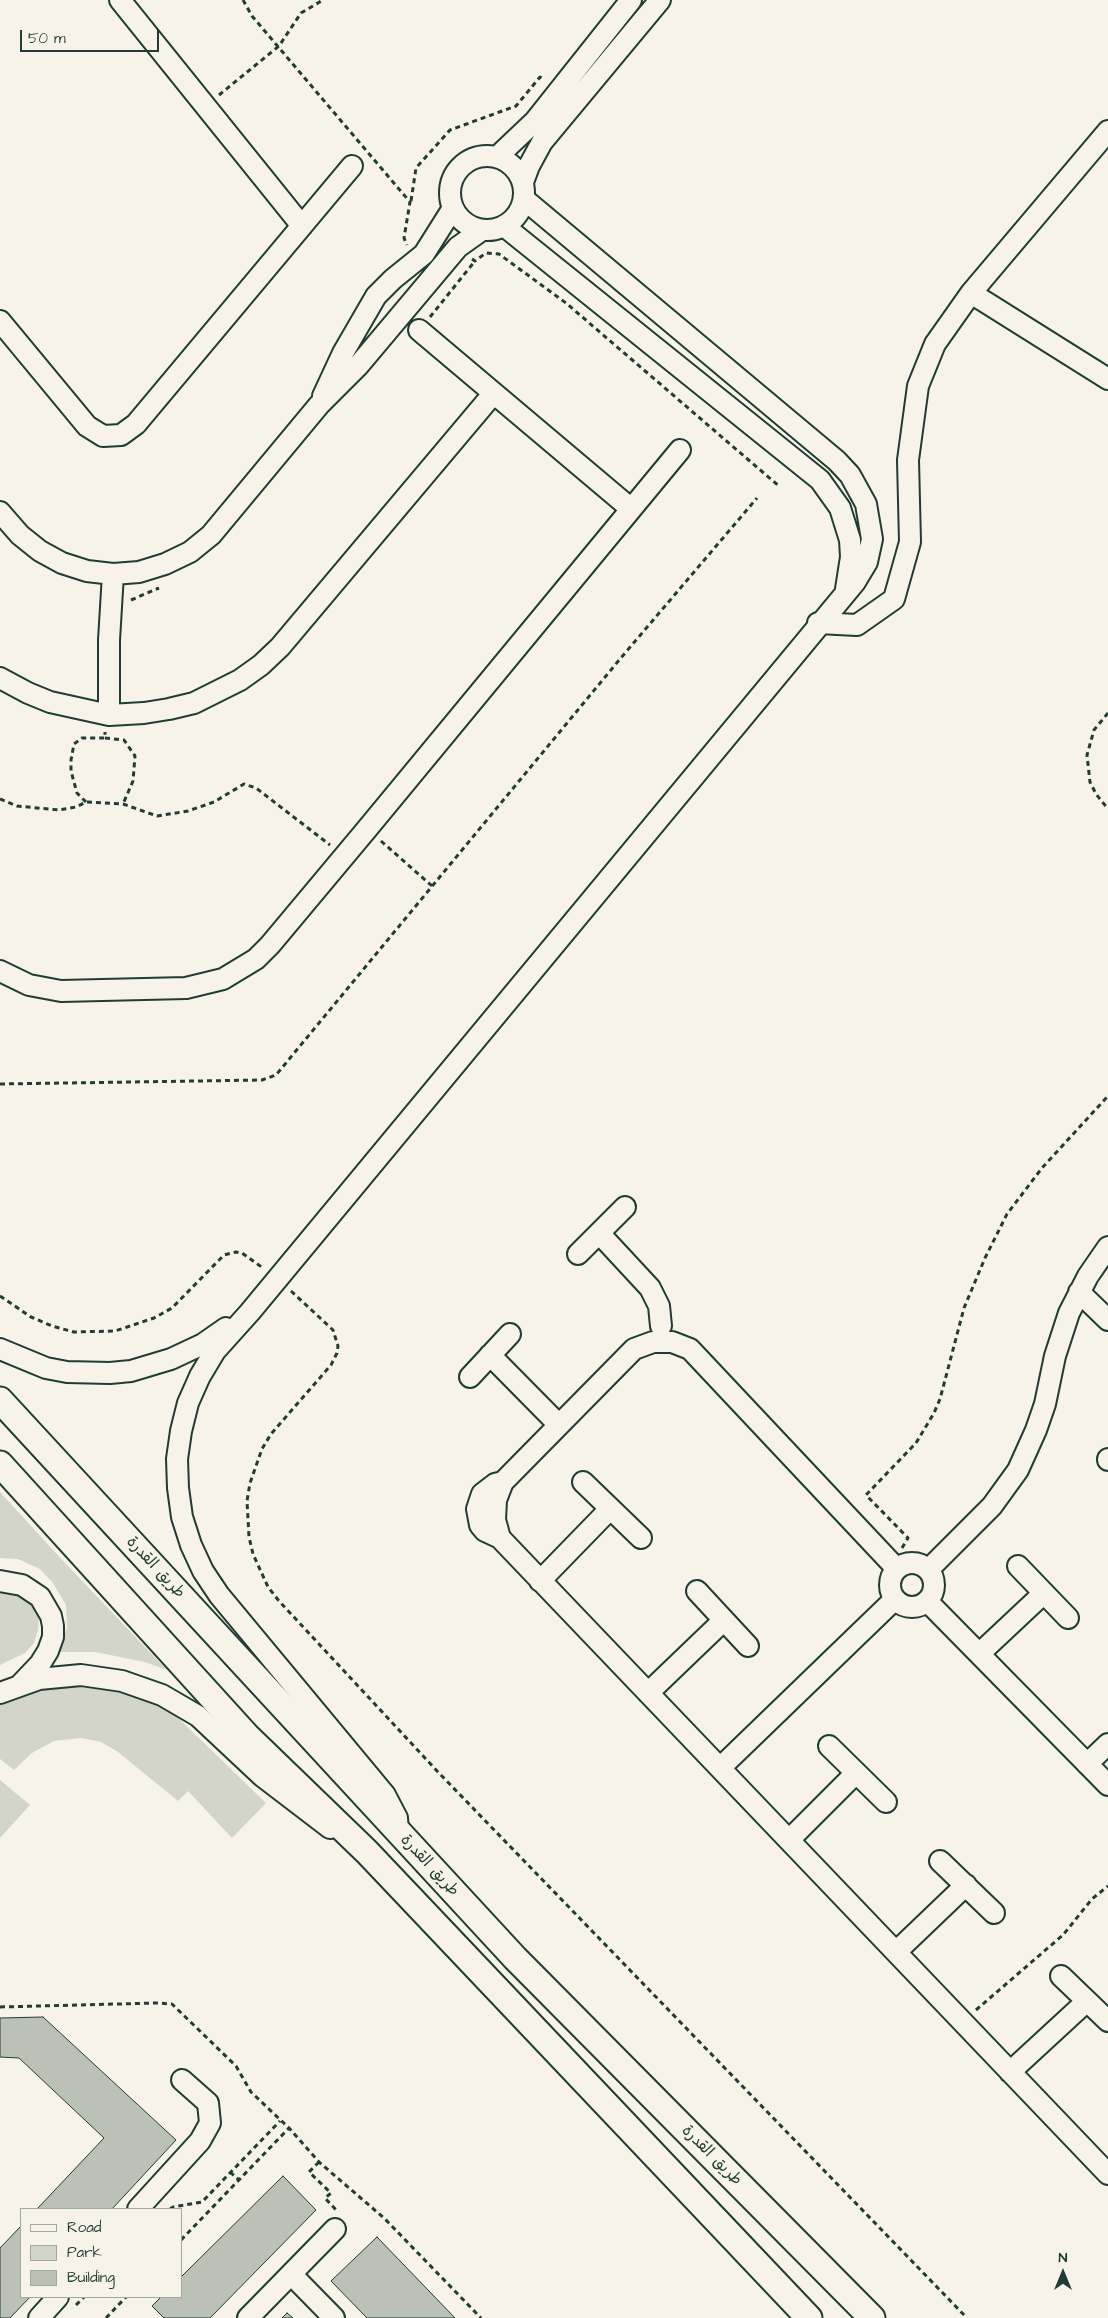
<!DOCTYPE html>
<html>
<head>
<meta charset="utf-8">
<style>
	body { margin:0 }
	#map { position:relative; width:1108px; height:2318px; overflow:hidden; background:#f7f3e8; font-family:"Architects Daughter",sans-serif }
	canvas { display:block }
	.legend { position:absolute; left:20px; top:2208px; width:162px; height:90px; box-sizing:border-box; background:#f7f3e8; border:1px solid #a1aaa0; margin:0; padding:6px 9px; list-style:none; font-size:15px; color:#1f3d34 }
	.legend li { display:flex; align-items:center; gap:10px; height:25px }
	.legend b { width:25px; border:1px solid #a1aaa0 }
	.north { position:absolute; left:1038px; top:2248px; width:50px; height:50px; -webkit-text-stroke:4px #f7f3e8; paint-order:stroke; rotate:0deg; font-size:14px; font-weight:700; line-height:20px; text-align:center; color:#1f3d34 }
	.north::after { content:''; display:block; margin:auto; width:18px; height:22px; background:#1f3d34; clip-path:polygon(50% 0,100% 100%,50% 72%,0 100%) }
	.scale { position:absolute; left:20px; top:30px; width:139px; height:22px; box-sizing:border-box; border:2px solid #1f3d34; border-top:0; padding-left:6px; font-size:15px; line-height:18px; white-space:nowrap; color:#1f3d34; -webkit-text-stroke:4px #f7f3e8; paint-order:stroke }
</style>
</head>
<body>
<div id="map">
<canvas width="1108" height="2318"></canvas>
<ul class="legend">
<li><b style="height:6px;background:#f7f3e8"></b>Road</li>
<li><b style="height:14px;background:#d3d5ca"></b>Park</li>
<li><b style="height:14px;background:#bbc1b6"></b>Building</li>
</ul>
<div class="north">N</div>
<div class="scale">50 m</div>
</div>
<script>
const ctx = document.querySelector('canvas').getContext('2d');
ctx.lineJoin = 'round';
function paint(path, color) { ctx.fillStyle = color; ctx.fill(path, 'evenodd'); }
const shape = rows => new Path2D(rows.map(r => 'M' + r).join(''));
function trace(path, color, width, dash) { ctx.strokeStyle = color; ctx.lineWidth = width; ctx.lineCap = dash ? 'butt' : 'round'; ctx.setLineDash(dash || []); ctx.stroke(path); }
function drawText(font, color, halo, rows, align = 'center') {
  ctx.font = font + ' "Architects Daughter","Playpen Sans Arabic",sans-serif'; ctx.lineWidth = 4.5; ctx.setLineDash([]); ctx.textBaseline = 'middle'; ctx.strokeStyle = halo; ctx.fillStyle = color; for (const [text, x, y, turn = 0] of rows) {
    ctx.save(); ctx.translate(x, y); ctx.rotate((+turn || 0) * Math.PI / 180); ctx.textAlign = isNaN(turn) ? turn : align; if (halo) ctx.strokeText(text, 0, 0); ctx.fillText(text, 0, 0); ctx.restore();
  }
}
const green = shape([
	[0,1492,65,1563,167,1670,145,1662,95,1652,59,1652,67,1627,66,1605,53,1583,40,1569,18,1559,0,1558],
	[0,1587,7,1588,33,1602,39,1615,38,1630,34,1643,25,1653,0,1665],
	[85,1685,118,1689,147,1699,176,1716,266,1803,232,1838,188,1791,178,1801,118,1752,101,1742,81,1738,54,1741,32,1753,14,1770,0,1759,0,1703,29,1691,56,1686],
	[0,1780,30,1805,0,1838]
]);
const building = shape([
	[43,2017,176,2140,112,2209,37,2209,104,2138,19,2058,0,2057,0,2018,43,2017],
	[283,2176,316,2210,210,2318,164,2318,152,2306,161,2297,181,2297,181,2277,283,2176],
	[21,2226,21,2297,30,2297,10,2318,0,2318,0,2248,21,2226],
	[377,2237,455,2318,367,2318,331,2281,377,2237],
	[287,2313,293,2318,282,2318,287,2313]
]);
const path = shape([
	[243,0,252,16,410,202,404,238,407,245],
	[219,95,279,46,301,13,323,0],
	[411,201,416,168,450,130,516,106,540,77,545,80],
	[472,259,475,261,486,253,499,254,566,303,780,487],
	[430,317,475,261],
	[131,600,159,588],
	[1108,713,1094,730,1087,755,1090,782,1096,794,1108,809],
	[105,738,124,740,135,756,133,781,123,804],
	[0,799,17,806,59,810,76,807,86,802,123,804,157,816,188,811,214,802,244,784,256,788,330,845],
	[86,802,77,793,71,771,71,760,74,744,82,738,105,738,105,732],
	[381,841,432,886],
	[0,1084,262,1080,276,1075,620,659,757,498],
	[291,1291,333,1330,338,1346,337,1353,331,1365,271,1434,262,1449,250,1483,247,1501,249,1537,253,1554,268,1587,279,1601,438,1772,967,2318],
	[0,1296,31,1317,52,1326,74,1332,115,1331,154,1318,172,1308,224,1255,236,1252,242,1253,263,1268],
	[902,1548,908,1538,866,1495,916,1443,934,1413,940,1399,964,1308,985,1258,1007,1214,1042,1168,1108,1096],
	[0,2007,157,2003,172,2004,236,2066,251,2092,289,2128,319,2162,384,2218,481,2318],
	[976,2010,1063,1935,1092,1899,1108,1886],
	[319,2162,309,2172,331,2193,325,2198,337,2211],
	[230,2172,239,2180],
	[170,2209,173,2207,202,2202,280,2121],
	[181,2240,289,2128],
	[76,2305,84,2297],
	[106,2318,126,2297]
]);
const minor = shape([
	[120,0,302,226],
	'450 193a37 37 0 1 1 74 0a37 37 0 1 1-74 0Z',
	[497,157,535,121,631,0],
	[523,182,529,166,542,142,660,0],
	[504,226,820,480,840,508,850,540,851,557,846,589],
	[971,293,1108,379],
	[0,321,87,426,103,436,121,435,136,424,352,166],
	[419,330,630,508],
	[323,396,343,353,376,296,393,279,424,254,453,208],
	[0,512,20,535,40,551,62,563,87,571,113,574,139,572,165,564,190,552,211,535,319,405,358,366,458,247,482,230],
	[818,623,857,625,894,599,910,542,908,460,918,386,935,344,971,293,1108,131],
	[0,678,28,693,50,702,109,715,144,713,169,709,194,703,240,680,261,665,280,647,493,394],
	[109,715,109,640,113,574],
	[0,971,29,985,61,991,186,988,223,979,256,959,270,945,367,829,680,450],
	[599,1233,650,1288,659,1306,661,1326],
	[578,1254,625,1207],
	[1079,1292,1108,1320],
	[0,1349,46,1368,67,1372,110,1373,131,1371,171,1359,203,1344,226,1328],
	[490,1355,559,1425],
	[470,1377,510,1334],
	[1108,1459,1108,1460],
	[583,1482,641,1538],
	[500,1538,485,1531,480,1525,477,1509,482,1494,495,1484,503,1482],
	'890 1585a22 22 0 1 1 44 0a22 22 0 1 1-44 0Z',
	[1018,1566,1068,1618],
	[897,1569,690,1349,672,1342,653,1342,634,1349,503,1482,496,1500,495,1520,500,1538,1108,2174],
	[928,1570,992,1506,1018,1470,1036,1430,1045,1404,1055,1356,1069,1313,1088,1276,1108,1247],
	[0,1581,22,1585,40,1597,51,1616,53,1626,53,1637,48,1651,40,1664,21,1684],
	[540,1581,610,1509],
	[697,1591,748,1646],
	[927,1601,1108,1785],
	[979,1654,1044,1593],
	[0,1693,39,1679,81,1675,122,1681,162,1695,198,1716,262,1776,330,1828],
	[648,1693,724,1620],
	[829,1746,886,1802],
	[1087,1764,1108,1744],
	[720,1768,895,1599],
	[398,1831,397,1818,385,1795,219,1595,203,1571,191,1545,182,1517,178,1488,177,1459,181,1431,188,1403,200,1376,215,1351,250,1312,855,582,867,562,872,539,866,504,850,475,837,461,524,199],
	[789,1840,856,1773],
	[940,1861,994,1913],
	[896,1952,966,1885],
	[1061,1976,1108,2021],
	[1010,2072,1087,2001],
	[138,2209,200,2141,210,2123,208,2103,182,2080],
	[291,2274,334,2318],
	[39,2318,58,2297],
	[248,2318,335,2229]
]);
const major = shape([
	[0,1400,515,1958,872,2318],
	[0,1464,247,1736,367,1852,809,2318]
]);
const streetNames = [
	["طريق القدرة",155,1568,47],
	["طريق القدرة",429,1866,47],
	["طريق القدرة",711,2156,45]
];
paint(green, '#d3d5ca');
paint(building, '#bbc1b6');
trace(building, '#1f3d34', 1);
trace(minor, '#1f3d34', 24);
trace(major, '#1f3d34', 29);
trace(path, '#1f3d34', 3, [5, 4]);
trace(minor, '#f7f3e8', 20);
trace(major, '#f7f3e8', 25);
drawText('16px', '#1f3d34', '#f7f3e8', streetNames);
</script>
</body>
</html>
